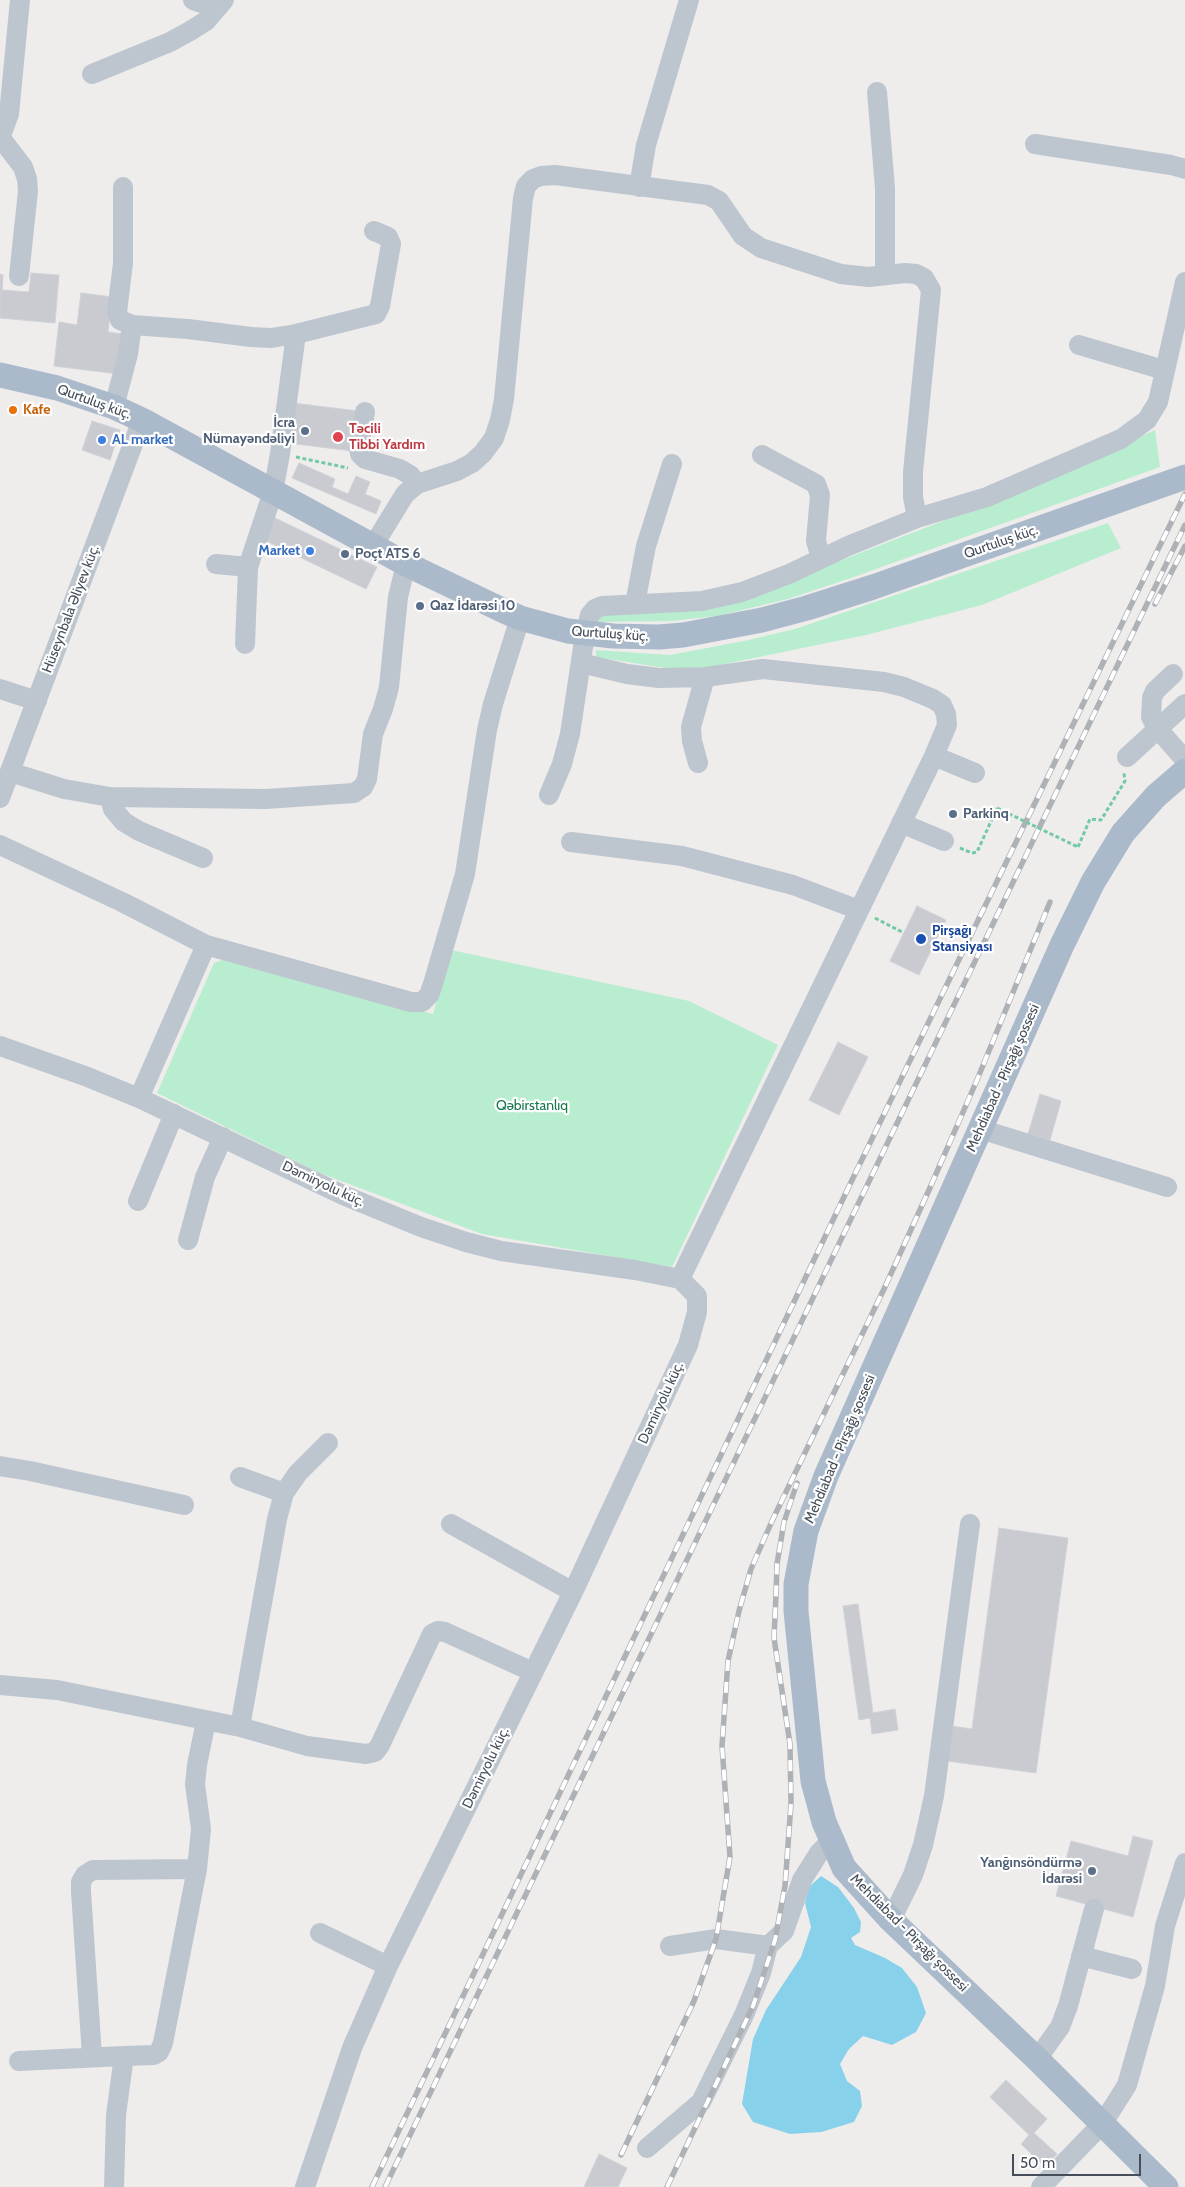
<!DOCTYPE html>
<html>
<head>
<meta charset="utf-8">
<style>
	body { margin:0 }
	#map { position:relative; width:1185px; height:2187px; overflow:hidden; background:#efecec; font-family:Cabin,sans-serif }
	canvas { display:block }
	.scale { position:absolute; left:1012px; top:2154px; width:129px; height:22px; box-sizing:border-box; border:2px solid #454e59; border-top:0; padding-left:6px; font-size:15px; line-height:18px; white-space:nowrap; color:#454e59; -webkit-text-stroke:4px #fff; paint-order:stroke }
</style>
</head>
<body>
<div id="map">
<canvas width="1185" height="2187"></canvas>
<div class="scale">50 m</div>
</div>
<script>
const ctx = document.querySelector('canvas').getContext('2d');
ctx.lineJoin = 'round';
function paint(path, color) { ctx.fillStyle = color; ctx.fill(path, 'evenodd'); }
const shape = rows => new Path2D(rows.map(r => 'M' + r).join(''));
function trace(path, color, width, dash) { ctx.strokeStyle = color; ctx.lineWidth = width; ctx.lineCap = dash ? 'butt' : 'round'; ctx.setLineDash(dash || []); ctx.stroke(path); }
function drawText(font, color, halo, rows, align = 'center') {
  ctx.font = font + ' Cabin,sans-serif'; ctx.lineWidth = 4.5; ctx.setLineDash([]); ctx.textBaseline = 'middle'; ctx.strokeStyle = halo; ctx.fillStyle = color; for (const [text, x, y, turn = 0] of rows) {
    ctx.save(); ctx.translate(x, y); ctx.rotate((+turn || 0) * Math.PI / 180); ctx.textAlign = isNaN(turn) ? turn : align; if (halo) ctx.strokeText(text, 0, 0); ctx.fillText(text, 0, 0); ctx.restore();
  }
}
const green = shape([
	[1155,430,1160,467,851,578,788,599,717,616,671,621,599,622,601,613,821,568,1008,496],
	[1108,523,1121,548,982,605,866,635,705,668,665,668,596,657,596,650,670,655,744,641,795,629],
	[451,950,689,1001,778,1045,672,1267,482,1234,320,1173,157,1093,214,963,227,958,433,1014]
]);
const water = shape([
	[821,1876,838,1887,854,1908,861,1922,860,1932,851,1938,855,1945,885,1958,902,1968,917,1987,926,2013,916,2032,892,2045,863,2036,849,2049,840,2064,847,2081,860,2091,862,2106,854,2122,821,2132,790,2134,753,2122,742,2104,753,2039,766,2010,801,1957,811,1927,805,1903,809,1887]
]);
const building = shape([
	[31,273,59,275,55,323,0,318,0,274,3,275,2,290,29,292,31,273],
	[81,293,112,297,108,332,123,334,118,374,54,366,59,322,77,325,81,293],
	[293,403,358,411,352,451,288,443,293,403],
	[92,421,120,430,110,460,82,450,92,421],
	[299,463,335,479,332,487,348,494,356,476,370,482,365,494,381,501,376,514,292,478,299,463],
	[275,518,377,567,366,589,264,540,275,518],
	[917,906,946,920,919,975,890,961,917,906],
	[838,1042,868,1057,839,1115,809,1100,838,1042],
	[1040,1094,1061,1101,1050,1140,1028,1134,1040,1094],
	[999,1528,1068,1538,1036,1773,947,1761,951,1726,972,1729,999,1528],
	[858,1604,873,1713,895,1709,898,1730,872,1734,870,1718,859,1720,843,1606,858,1604],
	[1133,1836,1153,1841,1133,1917,1056,1896,1071,1841,1128,1856,1133,1836],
	[1006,2080,1047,2119,1034,2133,1057,2154,1045,2167,1021,2144,1029,2135,990,2097,1006,2080],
	[599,2154,627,2168,618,2187,584,2187,599,2154]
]);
const path = shape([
	[296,457,348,468],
	[1078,847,1090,819,1101,820,1125,781,1124,773],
	[960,848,972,853,977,852,997,808],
	[875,918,904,933]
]);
const minor = shape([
	[193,0,216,8],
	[92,74,170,42,190,31,206,21,224,0],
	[877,92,885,188,885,275],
	[0,137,23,167,27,179,28,191,19,276],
	[0,138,9,114,20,0],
	[1035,144,1171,165,1185,169],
	[639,187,646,145,689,0],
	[132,325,188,329,251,337,271,338,296,334,280,454,273,492,248,567,245,644],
	[296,334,376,314,380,306,391,244,388,237,374,231],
	[1079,345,1164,370],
	[114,407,128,354,132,325,120,320,117,312,123,263,123,187],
	[365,412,359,447,360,454,365,459,400,469,410,475,417,484],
	[762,455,816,484,820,495,816,541,821,558],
	[373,546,405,494,417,484,457,471,472,463,483,453,494,438,500,420,504,399,523,198,526,186,533,179,541,176,555,175,708,195,719,201,743,236,761,248,841,274,869,277,905,273,916,274,924,278,931,290,913,472,913,497,917,518],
	[216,564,248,567],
	[635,604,646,546,672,464],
	[581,663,627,674,659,678,705,677,763,669,884,682,904,687,933,699,942,705,946,714,947,725,934,756,680,1279],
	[1173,674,1155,691,1152,698,1151,717,1157,728,1185,760],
	[0,689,37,701],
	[934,756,975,773],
	[1127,757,1185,704],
	[698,763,692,741,691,727,705,677],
	[10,772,64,789,110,797,266,799,354,793,363,787,367,779,373,734,383,709,389,687,398,597,406,564],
	[549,795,562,764,570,734,585,634,590,615,595,609,602,606,702,601,742,592,789,574,848,546,917,518,987,497,1121,439,1147,420,1158,402,1185,282],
	[110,797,113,809,124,822,139,831,203,858],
	[0,798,142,420],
	[901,823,944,841],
	[571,842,682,856,793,885,859,910],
	[0,845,122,902,206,945,411,1002,422,1002,429,995,433,984,465,874,487,730,493,704,520,618],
	[0,1046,85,1076,139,1098,343,1195,421,1227,466,1242,501,1251,635,1270,680,1279,697,1296,697,1312,688,1345,573,1592,388,1966,352,2048,305,2187],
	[139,1098,206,945],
	[980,1129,1167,1187],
	[138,1201,174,1114],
	[188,1240,205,1177,223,1137],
	[0,1466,30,1471,184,1505],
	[240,1477,284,1493],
	[451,1524,573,1592],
	[0,1685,57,1690,240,1727,307,1746,366,1754,375,1752,380,1745,432,1634,438,1631,445,1632,533,1672],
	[240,1727,277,1519,284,1493,298,1473,328,1443],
	[891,1920,913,1875,923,1845,934,1796,970,1524],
	[320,1933,388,1966],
	[670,1946,716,1939,768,1946],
	[1081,1956,1132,1969],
	[92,2056,81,1892,81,1882,85,1875,93,1870,197,1869],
	[1037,2059,1060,2027,1068,2006,1094,1909],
	[19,2061,124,2056],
	[647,2148,701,2102,744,2015,761,1973,768,1946,784,1931,802,1880,819,1853,831,1841],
	[114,2187,116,2115,124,2056,154,2055,159,2052,163,2043,197,1869,201,1829,195,1784,197,1765,206,1721],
	[1041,2187,1103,2123,1127,2085,1155,1986,1165,1926,1185,1863]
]);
const major = shape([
	[0,375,57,388,114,407,142,420,406,564,500,609,520,618,568,631,613,636,659,637,683,635,762,620,807,608,873,587,1185,477],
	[1166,2187,1037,2059,891,1920,844,1868,824,1822,813,1781,796,1611,796,1584,806,1531,826,1476,1062,945,1093,882,1123,833,1156,796,1185,771]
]);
const rail = shape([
	[1155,604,1185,546],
	[621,2155,694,2001,716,1939,730,1857,722,1746,728,1661,739,1611,751,1569,772,1521,884,1289,929,1190,977,1080,1050,902],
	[372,2187,853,1178,1185,494],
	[385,2187,1185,525],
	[667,2187,753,2006,775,1940,785,1886,791,1804,790,1744,774,1638,776,1594,777,1564,784,1522,797,1483]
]);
const pathBridge = shape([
	[997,808,1078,847]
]);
const markers = [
	[13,410,5,"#e8710a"],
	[305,431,5,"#5c6f8a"],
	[338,437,6,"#e0444e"],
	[102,440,5,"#3f7fe0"],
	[310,551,5,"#3f7fe0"],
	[345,554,5,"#5c6f8a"],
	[420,606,5,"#5c6f8a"],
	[953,814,5,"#5c6f8a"],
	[921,939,6,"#1a4fb4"],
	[1092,1871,5,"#5c6f8a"]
];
const streetNames = [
	["Qurtuluş küç.",94,402,20],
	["Qurtuluş küç.",1001,542,-19],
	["Hüseynbala Əliyev küç.",71,609,-69],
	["Qurtuluş küç.",610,634,4],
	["Mehdiabad - Pirşağı şossesi",1003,1078,-66],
	["Dəmiryolu küç.",323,1184,25],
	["Dəmiryolu küç.",661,1403,-65],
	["Mehdiabad - Pirşağı şossesi",840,1449,-67],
	["Dəmiryolu küç.",486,1768,-64],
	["Mehdiabad - Pirşağı şossesi",909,1933,45]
];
const foodNames = [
	["Kafe",23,410]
];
const serviceNames = [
	["İcra",295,423,"right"],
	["Nümayəndəliyi",295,439,"right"],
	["Poçt ATS 6",355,554],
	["Qaz İdarəsi 10",430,606],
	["Parkinq",963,814],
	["Yanğınsöndürmə",1082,1863,"right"],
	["İdarəsi",1082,1879,"right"]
];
const healthNames = [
	["Təcili",349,429],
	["Tibbi Yardım",349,445]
];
const shopNames = [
	["AL market",112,440],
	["Market",300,551,"right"]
];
const transitNames = [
	["Pirşağı",932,931],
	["Stansiyası",932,947]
];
const parkNames = [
	["Qəbirstanlıq",532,1106]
];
paint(green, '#b9edcf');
paint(water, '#87d1ea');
paint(building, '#c9cbd1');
trace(building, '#d0d2d8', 1);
trace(path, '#72caa2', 3, [4, 2.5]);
trace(minor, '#bdc6ce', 20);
trace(major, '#abbacb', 25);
trace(rail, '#aeb1b6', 5.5);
trace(rail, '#fff', 4, [11]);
trace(pathBridge, '#72caa2', 3, [4, 2.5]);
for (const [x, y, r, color] of markers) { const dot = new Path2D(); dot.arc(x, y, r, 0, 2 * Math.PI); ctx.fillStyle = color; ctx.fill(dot); trace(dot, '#fff', 2); }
drawText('14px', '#454e59', '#fff', streetNames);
drawText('bold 14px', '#c56008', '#fff', foodNames, 'left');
drawText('bold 14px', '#4e5e75', '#fff', serviceNames, 'left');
drawText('bold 14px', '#be3a42', '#fff', healthNames, 'left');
drawText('bold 14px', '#366cbe', '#fff', shopNames, 'left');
drawText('bold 14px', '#164399', '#fff', transitNames, 'left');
drawText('14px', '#17784c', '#fff', parkNames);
</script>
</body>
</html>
